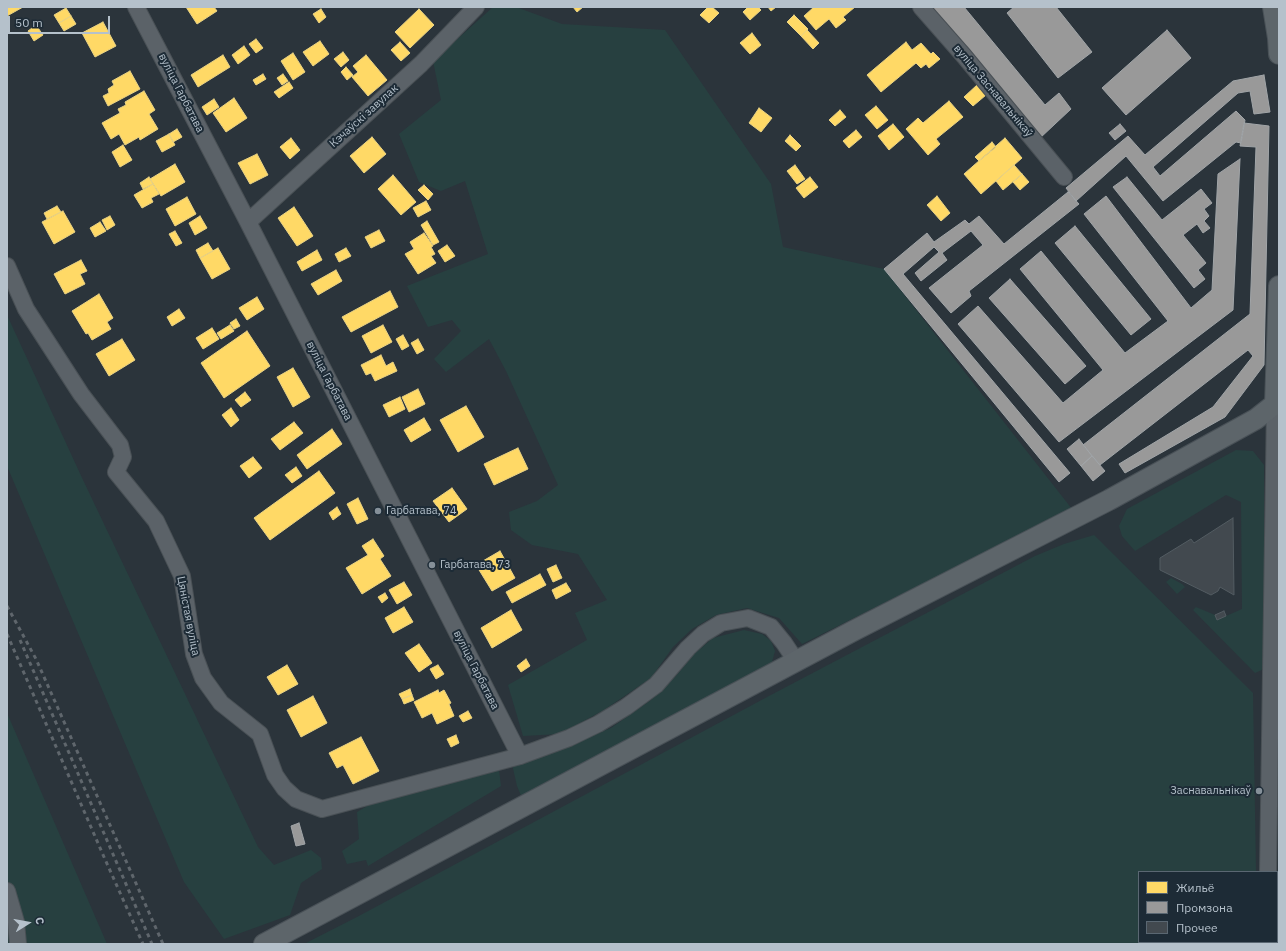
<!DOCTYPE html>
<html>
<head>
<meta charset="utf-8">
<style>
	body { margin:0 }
	#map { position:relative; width:1286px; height:951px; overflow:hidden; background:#2b343b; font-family:"IBM Plex Sans",sans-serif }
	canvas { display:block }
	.frame { position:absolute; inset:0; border:8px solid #b5c1cb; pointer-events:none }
	.legend { position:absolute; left:1138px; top:871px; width:140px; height:72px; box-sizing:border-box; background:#1d2b36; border:1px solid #5a6772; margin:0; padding:5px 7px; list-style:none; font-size:12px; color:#b5c1cb }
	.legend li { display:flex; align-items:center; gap:8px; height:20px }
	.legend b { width:20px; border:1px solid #5a6772 }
	.north { position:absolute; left:8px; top:903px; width:40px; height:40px; -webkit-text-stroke:3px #1d2b36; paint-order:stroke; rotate:79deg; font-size:11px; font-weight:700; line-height:16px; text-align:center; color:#b5c1cb }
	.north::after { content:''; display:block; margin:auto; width:14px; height:18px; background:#b5c1cb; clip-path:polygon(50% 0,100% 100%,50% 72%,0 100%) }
	.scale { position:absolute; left:8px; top:16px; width:102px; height:18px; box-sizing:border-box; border:2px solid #b5c1cb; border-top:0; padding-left:5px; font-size:12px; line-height:14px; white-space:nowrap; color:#b5c1cb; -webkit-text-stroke:3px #1d2b36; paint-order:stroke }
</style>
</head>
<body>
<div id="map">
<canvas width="1286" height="951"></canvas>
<div class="frame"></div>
<ul class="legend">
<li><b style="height:11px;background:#ffd966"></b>Жильё</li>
<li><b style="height:11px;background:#999"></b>Промзона</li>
<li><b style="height:11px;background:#42494f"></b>Прочее</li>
</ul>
<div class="north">С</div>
<div class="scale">50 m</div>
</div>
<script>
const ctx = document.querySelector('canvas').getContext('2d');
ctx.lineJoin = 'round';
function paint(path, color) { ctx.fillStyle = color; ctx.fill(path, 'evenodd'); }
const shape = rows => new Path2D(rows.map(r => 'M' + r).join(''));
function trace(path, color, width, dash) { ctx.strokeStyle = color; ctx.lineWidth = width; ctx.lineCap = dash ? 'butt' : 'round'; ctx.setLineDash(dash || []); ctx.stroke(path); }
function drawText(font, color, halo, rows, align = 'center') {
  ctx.font = font + ' "IBM Plex Sans",sans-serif'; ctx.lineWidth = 4; ctx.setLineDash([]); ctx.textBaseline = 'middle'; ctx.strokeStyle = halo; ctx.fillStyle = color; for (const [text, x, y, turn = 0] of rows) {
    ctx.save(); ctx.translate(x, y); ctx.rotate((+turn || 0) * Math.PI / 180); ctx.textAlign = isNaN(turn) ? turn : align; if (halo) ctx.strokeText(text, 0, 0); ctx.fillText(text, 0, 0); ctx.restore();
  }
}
const green = shape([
	[493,7,516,7,562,24,665,30,771,184,783,247,884,269,1072,509,802,644,779,618,747,608,716,615,692,629,673,647,651,678,604,710,560,734,523,736,508,685,587,640,575,613,607,600,578,554,532,545,511,530,509,512,537,501,558,485,506,371,489,339,446,372,434,359,461,331,452,320,428,327,407,286,488,254,465,181,441,191,419,182,399,134,441,100,433,61],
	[7,315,83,480,258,847,274,865,311,850,321,858,322,869,301,883,290,915,224,939,184,882,7,466],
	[1236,450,1253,451,1264,465,1264,669,1255,673,1193,610,1196,607,1215,615,1217,620,1242,609,1241,502,1226,495,1135,551,1122,536,1119,526,1127,509],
	[1094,535,1253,693,1256,872,1139,872,1139,942,1257,942,1258,944,304,944,357,917,769,696,1035,556,1064,544],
	[1171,578,1182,584,1185,587,1177,594,1166,582],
	[744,630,762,634,771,641,775,651,772,662,522,798,517,786,512,764,562,748,611,728,651,700,675,677,694,654,713,638],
	[7,713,107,944,7,944],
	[493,765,499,770,501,786,368,866,366,860,347,864,342,851,359,839,357,812,383,797]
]);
const homes = shape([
	[7,7,23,7,7,16,7,7],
	[186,7,214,7,217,11,197,24,186,7],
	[573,7,583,7,577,12,573,7],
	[708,7,712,7,719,13,709,23,700,15,708,7],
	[748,7,758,7,761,10,750,20,743,12,748,7],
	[768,7,776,7,771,11,768,7],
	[814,7,855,7,843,17,846,20,836,28,829,19,816,30,804,16,814,7],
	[66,8,71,16,59,23,54,15,66,8],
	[321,9,326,17,319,23,313,14,321,9],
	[419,9,434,25,410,48,395,32,419,9],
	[794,15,808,29,801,36,787,22,794,15],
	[71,16,76,24,64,31,59,23,71,16],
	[103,22,116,46,95,57,82,33,103,22],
	[36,25,43,35,34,41,28,31,36,25],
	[807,30,819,43,813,49,801,36,807,30],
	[752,33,761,45,750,54,740,43,752,33],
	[256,39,263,48,256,53,249,44,256,39],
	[320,41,329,54,313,66,303,52,320,41],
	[400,42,410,53,401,61,391,50,400,42],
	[906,42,912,50,921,43,931,54,933,52,940,59,929,68,926,64,921,68,916,63,881,92,867,75,906,42],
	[244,46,250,55,238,64,232,55,244,46],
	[343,52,349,60,341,67,334,59,343,52],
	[293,53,305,72,293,80,281,61,293,53],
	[223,55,230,67,198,87,191,75,223,55],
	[366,55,387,80,368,96,352,77,358,72,353,66,366,55],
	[346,67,353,75,347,80,341,72,346,67],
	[130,71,140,89,108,106,103,96,109,93,108,89,114,85,112,81,130,71],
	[263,74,266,79,256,85,253,80,263,74],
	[283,74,288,81,282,85,277,78,283,74],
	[289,82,293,88,279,98,274,92,289,82],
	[977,85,986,95,973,106,964,97,977,85],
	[144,91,155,110,149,114,158,129,140,140,139,137,125,145,119,134,111,139,102,123,120,113,118,109,126,105,125,102,144,91],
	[234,98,247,118,226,132,213,113,234,98],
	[214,99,219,107,207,115,202,107,214,99],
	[949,101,963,117,936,139,940,144,928,155,906,129,918,118,923,123,949,101],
	[876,106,888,120,877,129,865,115,876,106],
	[759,108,772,118,761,132,749,123,759,108],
	[840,110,846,117,835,126,829,120,840,110],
	[893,124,904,137,889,150,878,136,893,124],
	[177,129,182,137,173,142,169,134,177,129],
	[856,130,862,137,849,148,843,141,856,130],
	[169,134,175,145,162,152,156,141,169,134],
	[790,135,801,146,796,151,785,141,790,135],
	[372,137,386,154,364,173,350,156,372,137],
	[291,138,300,150,290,159,280,147,291,138],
	[1005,138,1022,158,981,194,964,174,1005,138],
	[992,142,996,147,979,161,975,157,992,142],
	[123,145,132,160,120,167,112,152,123,145],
	[257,154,268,175,250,184,238,163,257,154],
	[175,164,185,182,161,196,150,179,175,164],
	[795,165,805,179,797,184,787,171,795,165],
	[1014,165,1022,174,1003,190,996,181,1014,165],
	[1022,174,1029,182,1020,190,1013,182,1022,174],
	[393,175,416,202,401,215,378,189,393,175],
	[149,177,153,184,143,189,140,183,149,177],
	[810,177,818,187,804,198,796,188,810,177],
	[153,184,159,194,151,198,153,202,142,208,134,195,153,184],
	[424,185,433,194,428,200,418,190,424,185],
	[937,196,950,213,941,221,927,205,937,196],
	[187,197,196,214,175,226,166,209,187,197],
	[426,201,431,210,418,217,413,208,426,201],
	[57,206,61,212,47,219,44,213,57,206],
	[294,207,313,236,297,246,278,218,294,207],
	[63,211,75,232,54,244,42,222,63,211],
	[110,216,115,225,107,230,102,220,110,216],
	[200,216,207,228,195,235,189,223,200,216],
	[427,221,439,242,433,245,421,225,427,221],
	[100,222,106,231,95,237,90,228,100,222],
	[379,230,385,241,371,248,365,237,379,230],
	[175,231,182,243,176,246,169,234,175,231],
	[424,233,433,246,431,247,435,254,431,256,436,263,418,274,405,254,414,249,410,242,424,233],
	[208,243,213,251,200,258,196,250,208,243],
	[447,245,455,256,445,262,438,251,447,245],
	[218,248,230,269,212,279,200,258,218,248],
	[346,248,351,256,339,262,335,254,346,248],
	[317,250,322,260,302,271,297,262,317,250],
	[81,260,87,271,80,274,85,284,65,294,54,274,81,260],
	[336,270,342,281,318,295,311,284,336,270],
	[390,291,398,307,351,332,342,317,390,291],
	[99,294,113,318,107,322,111,329,92,340,88,333,86,334,72,311,99,294],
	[257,297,264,309,247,320,239,308,257,297],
	[179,309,185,318,172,326,167,317,179,309],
	[236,319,240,326,234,329,230,323,236,319],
	[230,325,234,331,221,339,217,333,230,325],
	[383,325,392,342,371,353,362,336,383,325],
	[212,328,219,339,203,349,196,338,212,328],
	[247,331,270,366,224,398,201,363,247,331],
	[403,335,409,346,402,350,396,339,403,335],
	[122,339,135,360,109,376,96,354,122,339],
	[418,339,424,350,417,354,411,343,418,339],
	[381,355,386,366,393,362,397,371,375,381,371,373,366,375,361,365,381,355],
	[293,368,310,397,293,407,277,377,293,368],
	[418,389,425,404,409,412,402,397,418,389],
	[245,392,251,400,241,407,235,400,245,392],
	[400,397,405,409,389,417,383,405,400,397],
	[466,406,484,437,458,452,440,420,466,406],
	[231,408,239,420,231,427,222,415,231,408],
	[424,418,431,430,411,442,404,430,424,418],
	[294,422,303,433,280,450,271,439,294,422],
	[332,429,342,444,307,469,297,455,332,429],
	[518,448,528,469,494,485,484,464,518,448],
	[253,457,262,468,249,478,240,466,253,457],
	[296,467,302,476,292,483,285,475,296,467],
	[319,471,335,493,270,540,254,518,319,471],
	[452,488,467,509,449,522,433,501,452,488],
	[358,498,368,519,357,524,347,504,358,498],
	[337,507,341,514,333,520,329,513,337,507],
	[373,539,384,556,380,559,391,576,362,594,346,568,368,555,362,546,373,539],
	[500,551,515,578,492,591,476,565,500,551],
	[556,565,562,578,553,582,547,569,556,565],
	[540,574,546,585,512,603,506,592,540,574],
	[404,582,412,595,397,604,389,590,404,582],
	[566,583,571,591,556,599,552,590,566,583],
	[385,593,388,598,382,603,378,597,385,593],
	[404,607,413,622,393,633,385,618,404,607],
	[511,610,522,630,492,648,481,628,511,610],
	[419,644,432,663,419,672,405,653,419,644],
	[526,659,530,666,521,672,517,666,526,659],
	[287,665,298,684,278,695,267,677,287,665],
	[438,665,444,674,436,679,430,669,438,665],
	[410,689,412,695,402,699,399,694,410,689],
	[438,690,439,693,444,690,451,703,449,704,454,716,437,724,432,713,422,718,414,702,438,690],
	[412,695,414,700,404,704,402,699,412,695],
	[313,696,327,723,301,737,287,710,313,696],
	[468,711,472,718,463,722,459,716,468,711],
	[456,735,459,743,451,747,447,739,456,735],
	[361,737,379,771,353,784,343,765,337,768,329,753,361,737]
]);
const industry = shape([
	[932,7,964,7,1045,105,1059,93,1071,109,1039,139,932,7],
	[1014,7,1056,7,1092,52,1058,78,1007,13,1014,7],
	[1167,30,1191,58,1126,115,1102,88,1167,30],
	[1264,75,1270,112,1254,114,1250,91,1238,93,1153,167,1160,176,1236,111,1245,120,1241,143,1236,142,1163,201,1126,156,1076,201,1066,188,1128,136,1145,155,1233,81,1264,75],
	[1244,123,1269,126,1264,365,1225,417,1125,473,1119,464,1213,407,1253,356,1248,350,1100,465,1083,445,1250,314,1256,147,1240,146,1244,123],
	[1120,124,1126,131,1115,140,1109,133,1120,124],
	[1240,159,1233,310,1059,442,958,324,978,306,1063,403,1103,370,1020,269,1041,251,1125,353,1168,321,1084,214,1106,196,1191,308,1212,290,1218,174,1240,159],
	[1127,177,1162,220,1201,189,1212,203,1204,209,1209,216,1204,221,1210,228,1203,233,1197,224,1183,235,1206,263,1198,270,1205,279,1194,288,1113,187,1127,177],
	[1068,192,1079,204,969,291,971,296,951,313,929,288,983,245,971,231,942,253,947,260,921,281,915,273,939,252,934,247,903,274,1070,473,1059,482,884,269,927,233,934,242,965,220,969,224,979,216,1004,244,1068,192],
	[1075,226,1151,319,1131,335,1055,243,1075,226],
	[1010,279,1086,366,1065,384,989,298,1010,279],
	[1079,439,1092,456,1081,466,1067,449,1079,439],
	[1092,456,1105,471,1093,481,1081,466,1092,456],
	[299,823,305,844,296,846,291,826,299,823]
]);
const building = shape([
	[1233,518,1234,595,1220,587,1218,591,1211,595,1160,570,1160,558,1191,539,1194,543,1233,518],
	[1224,611,1226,616,1217,620,1215,615,1224,611]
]);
const minor = shape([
	[136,7,248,222,520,756],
	[921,7,964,56,1064,177],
	[248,222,421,64,476,7],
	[7,266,26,309,81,394,120,445,123,457,116,472,156,521,182,576,194,654,203,678,221,703,260,734,275,775,284,788,296,799,322,809,520,756,569,738,598,724,626,707,656,685,688,648,703,634,721,623,748,618,771,627,784,643,796,661],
	[1268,872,1275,404],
	[7,891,16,922,18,944],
	[1267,944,1267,942]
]);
const major = shape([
	[1273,7,1278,38,1279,54],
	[264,944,853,631,1109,500,1256,419,1275,404,1279,286]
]);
const rail = shape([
	[7,606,36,659,163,944],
	[7,634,104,857,143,944],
	[20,640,152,944]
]);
const markers = [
	[378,511,4,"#859099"],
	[432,565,4,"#859099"],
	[1259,791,4,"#859099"]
];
const streetNames = [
	["вуліца Заснавальнікаў",993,91,50],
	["вуліца Гарбатава",181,93,63],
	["Кэчаўскі завулак",364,116,-42],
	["вуліца Гарбатава",329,381,63],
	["Цяністая вуліца",188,616,79],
	["вуліца Гарбатава",476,670,63]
];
const poiNames = [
	["Гарбатава, 74",386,511],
	["Гарбатава, 73",440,565],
	["Заснавальнікаў",1251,791,"right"]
];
paint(green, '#274040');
paint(homes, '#ffd966');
trace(homes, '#e9d284', 1);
paint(industry, '#999');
trace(industry, '#a1a5a8', 1);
paint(building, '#42494f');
trace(building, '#535c62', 1);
trace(minor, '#495055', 18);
trace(major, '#495157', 22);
trace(minor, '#5b6268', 16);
trace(major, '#5d656a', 20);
trace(rail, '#5f666c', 3, [4, 4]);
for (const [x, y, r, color] of markers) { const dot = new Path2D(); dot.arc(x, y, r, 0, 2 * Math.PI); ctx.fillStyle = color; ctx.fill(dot); trace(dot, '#1d2b36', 1.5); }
drawText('11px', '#b5c1cb', '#1d2b36', streetNames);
drawText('11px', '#b5c1cb', '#1d2b36', poiNames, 'left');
</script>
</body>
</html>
